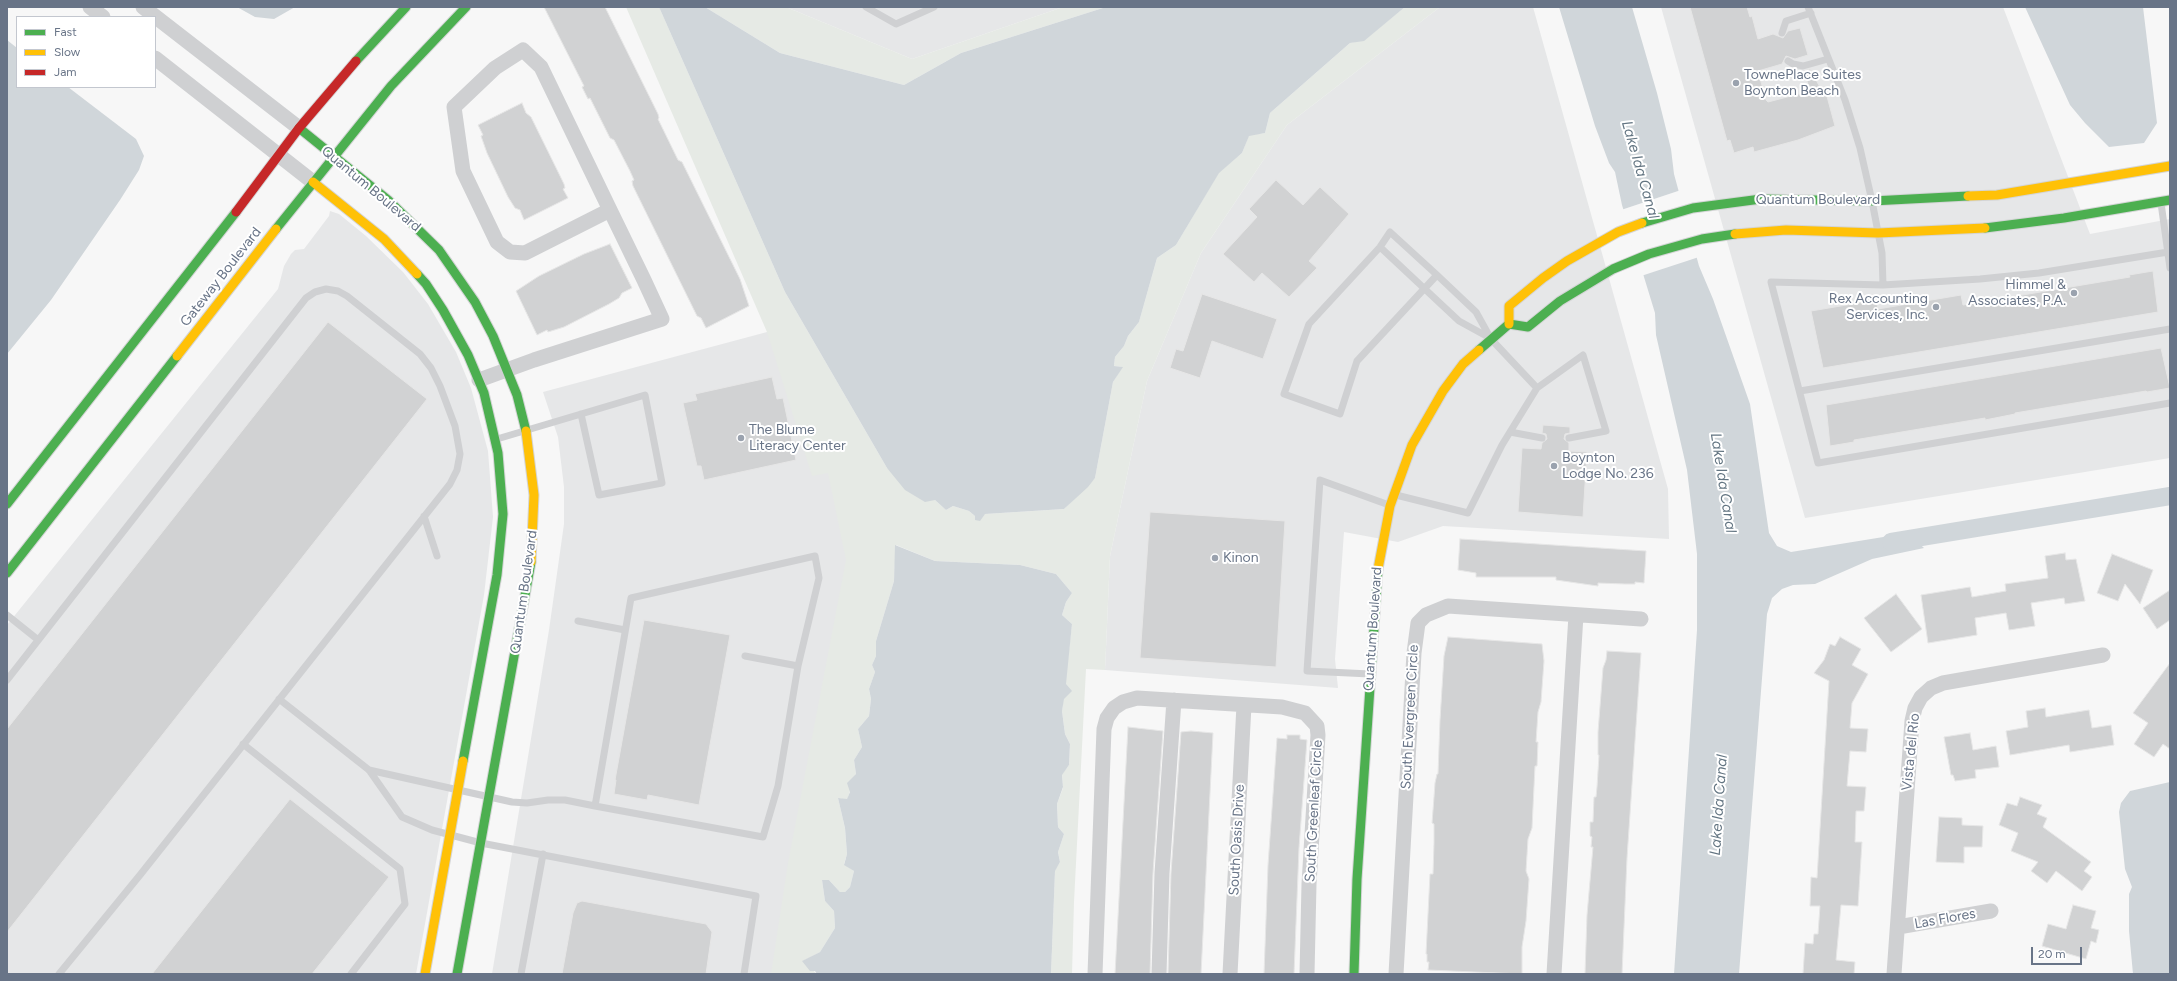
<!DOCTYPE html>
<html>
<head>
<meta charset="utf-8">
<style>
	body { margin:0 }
	#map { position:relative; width:2177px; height:981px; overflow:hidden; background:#f7f7f7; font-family:Figtree,sans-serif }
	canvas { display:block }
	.frame { position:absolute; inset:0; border:8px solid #687487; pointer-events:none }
	.legend { position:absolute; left:16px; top:16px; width:140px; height:72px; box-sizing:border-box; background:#fff; border:1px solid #c3c7cf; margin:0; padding:5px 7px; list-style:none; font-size:12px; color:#687487 }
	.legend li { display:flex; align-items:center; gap:8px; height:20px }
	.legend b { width:20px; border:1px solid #c3c7cf }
	.scale { position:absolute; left:2031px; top:947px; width:51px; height:18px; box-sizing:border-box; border:2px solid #687487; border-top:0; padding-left:5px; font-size:12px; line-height:14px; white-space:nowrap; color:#687487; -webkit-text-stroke:3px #fff; paint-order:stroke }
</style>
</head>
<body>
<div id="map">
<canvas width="2177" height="981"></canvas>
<div class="frame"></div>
<ul class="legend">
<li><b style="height:5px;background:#4caf50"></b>Fast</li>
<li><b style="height:5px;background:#ffc107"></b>Slow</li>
<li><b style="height:5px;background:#c62828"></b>Jam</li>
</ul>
<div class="scale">20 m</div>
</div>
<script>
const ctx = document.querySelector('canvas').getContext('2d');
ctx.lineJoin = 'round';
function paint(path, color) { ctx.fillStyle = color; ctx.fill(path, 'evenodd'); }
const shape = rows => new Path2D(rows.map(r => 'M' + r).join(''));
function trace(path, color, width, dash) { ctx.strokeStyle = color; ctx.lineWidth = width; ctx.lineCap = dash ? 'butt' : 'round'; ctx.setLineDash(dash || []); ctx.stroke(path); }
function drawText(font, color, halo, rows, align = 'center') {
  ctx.font = font + ' Figtree,sans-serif'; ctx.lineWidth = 4; ctx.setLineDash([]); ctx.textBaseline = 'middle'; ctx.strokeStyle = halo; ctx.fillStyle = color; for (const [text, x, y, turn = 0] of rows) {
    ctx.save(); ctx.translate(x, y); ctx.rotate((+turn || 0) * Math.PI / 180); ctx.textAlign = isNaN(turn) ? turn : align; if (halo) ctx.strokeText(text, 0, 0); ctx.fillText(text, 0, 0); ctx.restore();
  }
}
const built = shape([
	[786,7,1063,7,912,59],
	[1440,7,1533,7,1668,489,1669,539,1443,526,1398,542,1344,532,1335,659,1338,688,1105,670,1110,556,1147,381,1201,253,1287,125],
	[1661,7,2003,7,2090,234,2170,219,2170,458,1805,518],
	[330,211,339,214,366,236,403,272,428,304,456,352,471,388,488,451,493,517,484,595,416,974,7,974,7,625,278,289,284,266,291,254,295,250,304,249,329,216],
	[782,328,830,449,854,560,783,974,492,974,549,630,564,524,564,487,558,437,543,392]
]);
const green = shape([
	[626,7,659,7,785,292,887,468,929,500,935,500,946,510,953,506,969,511,975,516,985,514,1064,509,1095,478,1113,382,1122,367,1114,366,1115,357,1124,346,1128,336,1139,322,1157,258,1176,245,1219,172,1242,153,1249,135,1265,133,1270,113,1350,43,1364,40,1405,7,1440,7,1287,125,1201,253,1147,381,1110,556,1105,670,1086,669,1074,902,1072,974,1051,974,1055,870,1060,862,1058,852,1064,834,1058,827,1057,804,1063,788,1062,774,1069,765,1070,744,1065,734,1062,711,1072,624,1062,615,1066,602,1072,593,1056,574,1020,565,935,561,896,545,894,581,876,641,876,656,872,665,875,672,869,689,871,699,869,716,858,729,862,747,854,760,856,774,847,800,838,798,845,828,847,854,844,864,854,871,850,887,845,892,840,892,829,880,822,880,825,901,834,911,835,928,820,952,803,961,817,974,771,974,788,863,846,560,828,473,812,476,767,332],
	[705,7,786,7,912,59,1063,7,1106,7,961,53,904,85,780,53]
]);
const water = shape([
	[237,7,295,7,274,19,255,17],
	[659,7,705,7,780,53,904,85,961,53,1106,7,1405,7,1364,41,1350,43,1270,113,1265,133,1249,136,1242,153,1219,173,1176,245,1157,258,1139,322,1128,336,1124,346,1115,357,1114,366,1123,367,1113,382,1095,478,1088,487,1064,509,985,514,980,521,975,520,975,516,969,511,953,506,946,510,935,500,925,502,905,490,887,468,785,292],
	[1559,7,1632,7,1657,93,1671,149,1674,174,1699,266,1713,299,1750,404,1769,533,1777,546,1791,552,1908,533,1924,548,1872,559,1815,584,1793,585,1782,589,1772,598,1767,614,1739,974,1674,974,1697,630,1697,554,1687,470,1656,335,1655,313,1622,205,1615,172,1609,163,1595,126],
	[2025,7,2143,7,2157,123,2144,143,2109,147,2085,123,2070,105],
	[7,40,17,48,17,87,68,87,136,139,144,156,139,170,120,200,51,300,7,354],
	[895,545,935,561,1020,565,1056,574,1072,593,1066,602,1062,615,1072,624,1066,684,1072,691,1064,699,1062,711,1065,734,1070,744,1069,765,1062,775,1063,787,1057,804,1058,827,1064,834,1058,852,1060,862,1055,871,1051,974,817,974,815,971,810,971,802,961,820,952,835,928,834,911,825,901,822,880,829,880,840,892,845,892,850,887,854,871,844,865,847,854,845,828,838,798,847,799,850,792,847,783,856,774,854,760,862,747,858,729,869,716,871,699,869,689,875,672,872,665,876,656,876,641,894,581],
	[2170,782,2170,974,2133,974,2129,931,2129,894,2132,887,2125,869,2119,812,2121,803,2130,791]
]);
const pier = shape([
	[1681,190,1699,257,1641,276,1621,210]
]);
const canal = shape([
	[1891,542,2170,496]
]);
const building = shape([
	[544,7,605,7,658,114,659,118,658,119,678,160,682,162,740,279,749,306,706,328,701,318,697,316,633,186,632,181,634,180,630,171,614,140,610,138,590,98,588,99,582,87,584,86,544,7],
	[1690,7,1747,7,1750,17,1752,16,1758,39,1773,34,1783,38,1788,31,1800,28,1808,55,1795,59,1786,56,1782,64,1758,71,1766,100,1768,102,1810,91,1804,71,1810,69,1821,89,1825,89,1835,126,1798,140,1754,152,1753,147,1734,153,1730,140,1727,141,1690,7],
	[522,103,526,113,531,117,564,184,565,188,563,189,568,198,524,220,520,210,515,208,508,197,487,153,481,136,483,135,478,125,522,103],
	[1276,180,1303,205,1320,187,1349,214,1309,261,1317,268,1289,297,1262,273,1254,282,1223,254,1257,217,1249,209,1276,180],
	[610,244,632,288,622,293,619,298,609,304,564,327,548,332,547,330,537,335,516,291,539,276,584,254,610,244],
	[2153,271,2158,312,1823,368,1811,311,1876,300,1878,309,1961,295,1963,305,2130,277,2129,275,2153,271],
	[1202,294,1277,319,1263,359,1212,341,1200,378,1170,368,1176,349,1183,351,1202,294],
	[328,322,427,399,7,932,7,729,328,322],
	[2161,348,2170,388,2147,392,2146,391,2015,413,2015,414,1985,420,1985,418,1854,440,1854,442,1830,446,1826,405,2161,348],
	[772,377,777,399,783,398,796,460,704,480,701,466,697,466,683,403,697,400,695,394,772,377],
	[1543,425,1570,427,1570,433,1565,434,1564,439,1569,443,1569,451,1587,452,1583,517,1518,512,1522,448,1541,449,1542,443,1547,439,1546,434,1542,433,1543,425],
	[1150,512,1285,521,1276,667,1140,658,1150,512],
	[1460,539,1646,551,1644,583,1635,582,1635,584,1625,584,1598,583,1598,586,1556,580,1556,577,1476,577,1476,573,1458,570,1460,539],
	[2065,553,2066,560,2076,559,2085,601,2065,604,2064,598,2031,603,2035,626,2009,630,2006,613,1975,618,1977,635,1928,643,1921,595,1970,587,1972,597,2006,591,2005,584,2048,578,2045,556,2065,553],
	[2112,554,2153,570,2140,604,2125,584,2118,601,2097,593,2112,554],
	[2170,590,2170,620,2157,629,2143,608,2170,590],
	[1896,594,1922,629,1891,652,1864,618,1896,594],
	[644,620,730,635,699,805,648,795,647,800,614,794,616,780,615,780,644,620],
	[1448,637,1542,644,1544,661,1541,702,1538,712,1536,742,1538,742,1537,766,1535,766,1532,828,1528,839,1526,871,1529,879,1526,921,1522,947,1522,974,1428,970,1429,962,1427,962,1427,954,1426,954,1430,874,1433,874,1434,843,1434,824,1432,823,1434,797,1435,783,1437,774,1438,774,1440,720,1444,656,1448,637],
	[1840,637,1861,649,1852,665,1868,674,1852,703,1850,728,1868,729,1866,752,1850,751,1847,786,1866,787,1864,811,1856,811,1855,842,1862,842,1858,906,1841,905,1836,960,1855,962,1854,974,1803,974,1805,943,1813,944,1814,934,1818,934,1820,906,1810,906,1811,877,1817,878,1829,681,1814,673,1824,660,1830,644,1835,646,1840,637],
	[1607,651,1641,653,1627,858,1622,974,1585,974,1587,915,1593,847,1591,847,1592,837,1590,836,1590,822,1593,822,1594,797,1596,797,1597,787,1599,755,1598,755,1598,732,1603,668,1606,660,1607,651],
	[2170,663,2170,749,2163,744,2154,757,2134,744,2148,723,2133,713,2170,663],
	[2045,708,2046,717,2089,710,2092,728,2111,725,2114,745,2070,752,2069,745,2010,755,2006,731,2028,727,2026,711,2045,708],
	[1128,727,1163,731,1153,873,1150,974,1115,974,1128,727],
	[1191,731,1213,733,1201,974,1168,974,1171,873,1181,732,1191,731],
	[1970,733,1973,750,1996,746,1999,767,1975,770,1976,778,1955,781,1953,775,1951,775,1944,737,1970,733],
	[1287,735,1300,735,1300,739,1307,740,1299,848,1294,974,1264,974,1268,865,1277,738,1287,739,1287,735],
	[2020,797,2042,805,2037,814,2047,818,2043,827,2091,862,2084,871,2092,877,2082,891,2056,871,2047,883,2031,871,2038,862,2011,851,2018,833,1999,825,2007,803,2017,806,2020,797],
	[290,799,389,877,312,974,152,974,290,799],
	[1939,817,1962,818,1962,825,1983,826,1982,847,1964,847,1964,863,1936,862,1939,817],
	[582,901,706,924,712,932,706,974,562,974,573,913,577,903,582,901],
	[2073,905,2096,911,2091,928,2099,930,2096,943,2091,941,2086,959,2042,946,2048,924,2066,929,2073,905]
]);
const lane = shape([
	[866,7,896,24,934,7],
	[1808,7,1845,100,1860,148,1872,201,1882,253,1883,285],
	[1782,33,1786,21,1811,13],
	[1788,61,1793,64,1803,66,1828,59],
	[2161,203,2170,268],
	[1380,247,1459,321,1490,338],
	[2168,252,2039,273,1980,279,1883,285,1771,282,1818,463,2170,403],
	[1437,275,1357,361,1340,414,1284,394,1309,324,1380,247,1390,232,1437,275,1476,312,1491,339,1537,388],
	[1800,391,2170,329],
	[1510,432,1542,438],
	[497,439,645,395,662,483,599,495,581,414],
	[1396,495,1468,513,1502,445,1537,388,1583,355,1606,431,1569,438],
	[424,516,437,556],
	[7,615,37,639],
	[578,621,625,630],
	[745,656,798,666],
	[1370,674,1307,671,1320,480,1389,505],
	[7,680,306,298,315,292,326,289,338,291,347,296,420,354,431,368,440,386,455,426,460,454,457,470,450,484,140,875,59,974],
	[279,699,369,770,402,817,432,830,481,843,756,896,744,974],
	[243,744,400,869,405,904,351,974],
	[369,770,512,802,527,803,548,800,565,800,595,806,763,837,778,786,798,666,819,578,815,556,631,598,595,806],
	[521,974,543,854]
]);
const street = shape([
	[90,7,103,17],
	[143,7,299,128],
	[155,58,313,182],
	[479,380,534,360,662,319,644,280,610,210,541,67,523,50,495,68,454,107,463,171,497,242,510,252,525,253,610,210],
	[1898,927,1991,911],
	[1095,974,1104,729,1107,718,1114,708,1123,702,1137,698,1282,707,1305,713,1317,726,1318,735,1309,884,1307,974],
	[1159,974,1162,873,1174,700],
	[1230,974,1244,705],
	[1396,974,1414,653,1418,623,1426,615,1448,606,1641,619],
	[1554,974,1576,615],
	[1894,974,1912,721,1915,708,1921,697,1931,688,1943,683,2103,655]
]);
const fast = shape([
	[356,61,406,7],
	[299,128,388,200,439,250,475,302,493,336,517,395,526,431],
	[1642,223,1693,208,1761,199,1872,201,1968,196],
	[1985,228,2064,218,2170,200],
	[276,229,391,86,466,7],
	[417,274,426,284,443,310,468,355,484,393,498,453,503,514,497,575,463,761],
	[1479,350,1509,324,1528,327,1560,301,1613,269,1649,254,1702,239,1735,234],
	[7,504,236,212],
	[7,573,177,356],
	[457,974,531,562],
	[1354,974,1357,879,1378,569]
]);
const slow = shape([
	[313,182,384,239,417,274],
	[1968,196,1997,195,2170,166],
	[1735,234,1786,230,1878,233,1985,228],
	[1509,324,1509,306,1543,278,1567,261,1618,232,1642,223],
	[177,356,276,229],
	[526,431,534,495,531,562],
	[1378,569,1390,506,1412,445,1443,391,1463,364,1479,350],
	[425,974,463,761]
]);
const jam = shape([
	[236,212,299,128,356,61]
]);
const markers = [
	[1736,83,4,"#9aa2ae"],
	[2074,293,4,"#9aa2ae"],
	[1936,307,4,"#9aa2ae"],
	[741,438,4,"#9aa2ae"],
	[1554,466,4,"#9aa2ae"],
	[1215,558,4,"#9aa2ae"]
];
const poiNames = [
	["TownePlace Suites",1744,75],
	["Boynton Beach",1744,91],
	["Himmel &",2066,285,"right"],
	["Associates, P.A.",2066,301,"right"],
	["Rex Accounting",1928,299,"right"],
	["Services, Inc.",1928,315,"right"],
	["The Blume",749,430],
	["Literacy Center",749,446],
	["Boynton",1562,458],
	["Lodge No. 236",1562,474],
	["Kinon",1223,558]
];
const streetNames = [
	["Quantum Boulevard",371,189,40],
	["Quantum Boulevard",1818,200],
	["Gateway Boulevard",221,277,-52],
	["Quantum Boulevard",524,592,-82],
	["Quantum Boulevard",1373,629,-86],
	["South Evergreen Circle",1410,717,-87],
	["Vista del Rio",1911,752,-84],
	["South Greenleaf Circle",1314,811,-87],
	["South Oasis Drive",1237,840,-87],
	["Las Flores",1945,919,-10]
];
const waterNames = [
	["Lake Ida Canal",1640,170,74],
	["Lake Ida Canal",1723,483,81],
	["Lake Ida Canal",1719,805,-86]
];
paint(built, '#e6e7e8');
paint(green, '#e6eae5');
paint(water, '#d0d6da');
paint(pier, '#f7f7f7');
trace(canal, '#d0d6da', 18);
paint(building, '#d1d2d3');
trace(building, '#e6e6e6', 1);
trace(fast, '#d4d5d6', 11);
trace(slow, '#d4d5d6', 11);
trace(jam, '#d4d5d6', 11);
trace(lane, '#cfd0d2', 7);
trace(street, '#cfd0d2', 15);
trace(fast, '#4caf50', 9);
trace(slow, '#ffc107', 9);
trace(jam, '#c62828', 9);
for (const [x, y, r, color] of markers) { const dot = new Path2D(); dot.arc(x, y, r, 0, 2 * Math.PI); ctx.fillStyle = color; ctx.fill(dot); trace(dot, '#fff', 1.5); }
drawText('14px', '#687487', '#fff', poiNames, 'left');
drawText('14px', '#687487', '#fff', streetNames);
drawText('italic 15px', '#637582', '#fff', waterNames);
</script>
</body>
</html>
